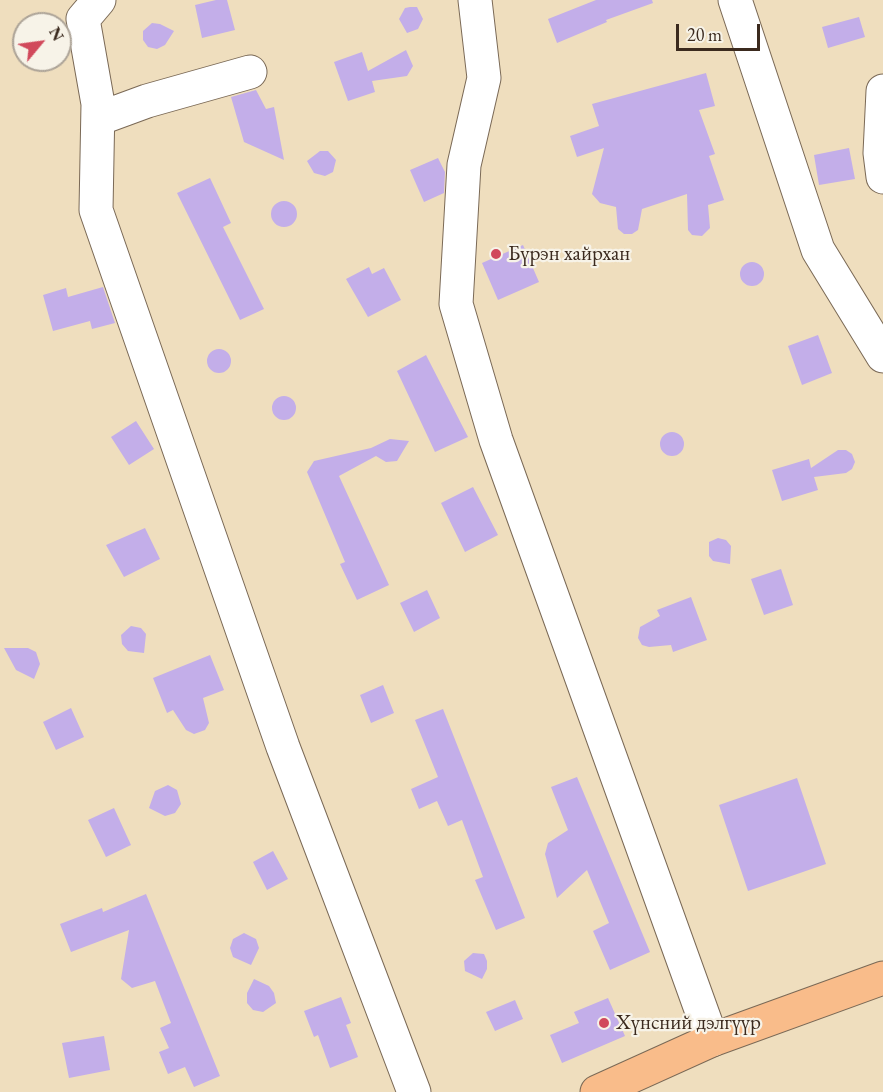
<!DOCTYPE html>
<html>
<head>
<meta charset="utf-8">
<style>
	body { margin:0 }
	#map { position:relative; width:883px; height:1092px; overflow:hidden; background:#efdebe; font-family:"EB Garamond",serif }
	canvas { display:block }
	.north { position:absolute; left:12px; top:12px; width:60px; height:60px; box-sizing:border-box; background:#f7f3e8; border:2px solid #aca397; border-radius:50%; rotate:61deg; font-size:16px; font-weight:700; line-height:24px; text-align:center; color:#3b2a1e }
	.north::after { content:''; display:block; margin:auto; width:21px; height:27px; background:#d1495b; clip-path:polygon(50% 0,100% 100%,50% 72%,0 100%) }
	.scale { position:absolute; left:676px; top:24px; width:84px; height:27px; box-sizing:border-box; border:3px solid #3b2a1e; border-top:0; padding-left:8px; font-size:18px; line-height:21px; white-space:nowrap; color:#3b2a1e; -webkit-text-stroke:4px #f7f3e8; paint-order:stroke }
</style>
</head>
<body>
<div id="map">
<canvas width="883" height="1092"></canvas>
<div class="north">N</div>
<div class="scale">20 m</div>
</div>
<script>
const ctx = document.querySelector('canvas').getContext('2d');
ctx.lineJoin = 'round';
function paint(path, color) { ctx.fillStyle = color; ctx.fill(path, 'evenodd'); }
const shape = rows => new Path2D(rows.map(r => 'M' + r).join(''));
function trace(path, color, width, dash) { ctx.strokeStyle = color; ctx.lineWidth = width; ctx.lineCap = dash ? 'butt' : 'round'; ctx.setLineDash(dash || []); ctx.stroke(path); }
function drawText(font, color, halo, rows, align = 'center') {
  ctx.font = font + ' "EB Garamond",serif'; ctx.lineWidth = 4.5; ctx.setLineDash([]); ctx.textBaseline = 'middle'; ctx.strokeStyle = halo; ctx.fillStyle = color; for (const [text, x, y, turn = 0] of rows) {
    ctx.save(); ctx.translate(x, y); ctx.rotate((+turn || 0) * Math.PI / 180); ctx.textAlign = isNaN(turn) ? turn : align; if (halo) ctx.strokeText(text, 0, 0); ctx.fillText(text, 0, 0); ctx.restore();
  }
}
const building = shape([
	[216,0,227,0,235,30,202,38,195,5],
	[596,0,652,0,653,3,606,20,607,22,557,43,548,19],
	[410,7,417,7,423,19,418,29,407,33,399,19,405,8],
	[859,17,865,37,828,48,822,27],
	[152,23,160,24,174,31,165,45,157,49,148,47,143,40,143,31],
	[406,50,413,66,407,76,372,81,375,92,348,101,334,62,362,52,368,71],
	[706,73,715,106,699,110,715,154,709,156,724,200,708,205,710,228,702,236,692,235,688,230,687,194,642,209,638,230,632,234,624,234,618,229,616,207,600,203,592,194,604,148,577,157,570,136,599,126,592,104],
	[256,90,266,109,274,107,284,160,244,142,231,97],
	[849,148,855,179,819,185,814,155],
	[320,151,328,151,336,160,333,172,325,176,314,173,307,161],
	[438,158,445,172,444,193,424,202,410,170],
	[210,178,231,223,223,227,264,309,240,320,177,193],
	'271 214a13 13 0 1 1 26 0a13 13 0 1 1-26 0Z',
	[523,245,539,282,498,300,482,263],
	'740 274a12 12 0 1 1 24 0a12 12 0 1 1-24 0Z',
	[369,267,372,274,384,268,401,300,368,317,346,279],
	[103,287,115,323,92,329,90,321,53,331,43,295,66,288,68,297],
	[818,335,832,373,802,385,788,346],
	'207 361a12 12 0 1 1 24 0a12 12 0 1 1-24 0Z',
	[426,355,468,437,435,452,397,371],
	'272 408a12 12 0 1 1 24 0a12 12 0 1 1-24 0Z',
	[136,421,154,449,129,465,111,437],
	'660 444a12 12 0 1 1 24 0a12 12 0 1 1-24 0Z',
	[390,439,409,441,397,461,386,462,376,456,339,476,389,585,357,600,340,564,345,562,307,472,314,461,371,448],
	[838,450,846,450,852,454,855,462,852,469,846,473,814,477,818,490,782,501,772,470,809,459,811,468],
	[473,487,498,535,465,552,441,503],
	[145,528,160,559,124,577,106,545],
	[718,538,726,540,731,546,730,564,713,561,709,556,709,542],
	[781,569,793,605,764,615,751,579],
	[427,590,440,618,414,632,400,603],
	[691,597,707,640,673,652,671,645,649,647,642,645,638,638,640,627,660,616,657,610],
	[131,626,141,628,146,634,144,653,128,651,122,644,121,635],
	[4,648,28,648,36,652,40,664,34,679,16,670],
	[210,655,224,690,203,698,209,723,205,730,194,734,186,730,173,710,167,713,153,678],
	[383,685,394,713,371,723,360,695],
	[71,708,84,737,56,750,43,722],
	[443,709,525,918,496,930,475,880,483,877,462,820,448,826,437,801,419,809,411,789,438,777,415,720],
	[577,777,650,952,610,970,593,931,609,923,587,870,557,898,545,854,548,843,568,830,551,787],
	[797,778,826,864,748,891,719,805],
	[168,785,177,790,181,804,175,813,165,816,149,808,155,791],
	[114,808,131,845,106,857,88,820],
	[273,851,288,879,267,890,253,862],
	[146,894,220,1076,194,1087,185,1067,168,1074,159,1052,169,1048,160,1028,171,1023,155,981,132,988,121,979,129,930,71,952,60,924,102,908,103,912],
	[244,933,256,939,259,948,251,965,233,957,230,948,233,939],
	[473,953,484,954,487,961,487,969,482,979,465,971,464,961],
	[254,979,269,986,274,993,276,1003,263,1012,253,1010,247,1003,247,993],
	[341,997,351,1023,346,1025,358,1057,330,1068,318,1035,314,1037,304,1011],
	[608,998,625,1036,562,1063,550,1035,579,1023,574,1012],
	[515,1000,523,1019,495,1031,486,1012],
	[104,1036,110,1070,69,1078,62,1043]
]);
const minor = shape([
	[99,0,83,19,98,104,96,210,283,747,414,1092],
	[475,0,484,78,464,165,456,304,496,440,712,1040],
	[735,0,818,250,883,356],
	[883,91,880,153,883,177],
	[98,119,147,101,250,72]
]);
const major = shape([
	[597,1092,712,1040,883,978]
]);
const markers = [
	[496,254,6,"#d1495b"],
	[604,1023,6,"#d1495b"]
];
const poiNames = [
	["Бүрэн хайрхан",508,254],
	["Хүнсний дэлгүүр",616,1023]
];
paint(building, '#c3aee9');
trace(minor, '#7a6956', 35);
trace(major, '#7a6956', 35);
trace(minor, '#fff', 33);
trace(major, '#f9bc8a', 33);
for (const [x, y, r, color] of markers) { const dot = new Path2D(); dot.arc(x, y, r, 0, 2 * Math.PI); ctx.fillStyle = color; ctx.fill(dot); trace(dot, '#f7f3e8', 2); }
drawText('21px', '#3b2a1e', '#f7f3e8', poiNames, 'left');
</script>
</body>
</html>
